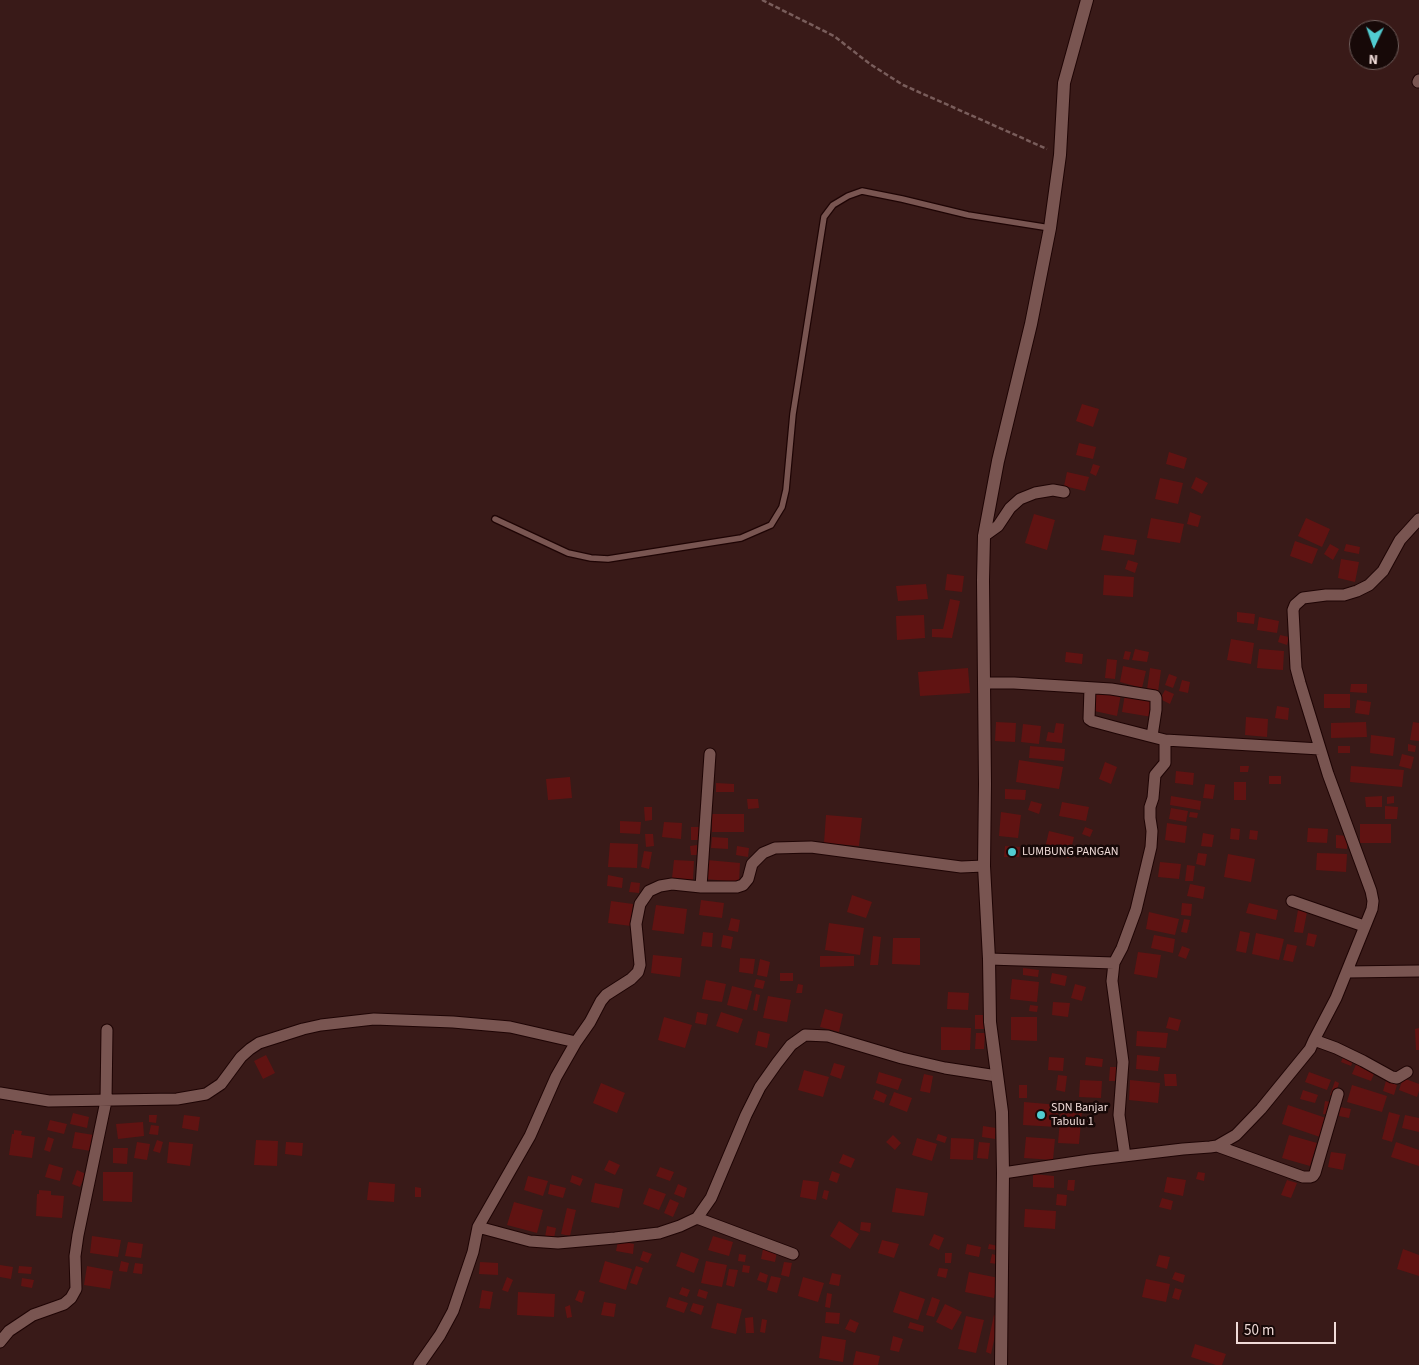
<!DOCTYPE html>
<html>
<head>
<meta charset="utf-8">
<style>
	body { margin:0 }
	#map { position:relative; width:1419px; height:1365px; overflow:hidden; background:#391a18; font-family:"Source Sans 3",sans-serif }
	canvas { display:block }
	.north { position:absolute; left:1349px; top:20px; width:50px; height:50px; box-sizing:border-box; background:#170908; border:1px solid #6e5d5b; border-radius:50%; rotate:183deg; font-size:14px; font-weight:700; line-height:20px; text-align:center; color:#f0dbd8 }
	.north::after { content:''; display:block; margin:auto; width:18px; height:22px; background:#51ccd1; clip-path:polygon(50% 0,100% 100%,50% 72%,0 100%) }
	.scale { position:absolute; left:1236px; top:1322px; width:100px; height:22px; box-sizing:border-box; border:2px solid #f0dbd8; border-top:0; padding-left:6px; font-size:15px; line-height:18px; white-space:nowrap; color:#f0dbd8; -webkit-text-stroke:4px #170908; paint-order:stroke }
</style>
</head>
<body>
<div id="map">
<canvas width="1419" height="1365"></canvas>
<div class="north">N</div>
<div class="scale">50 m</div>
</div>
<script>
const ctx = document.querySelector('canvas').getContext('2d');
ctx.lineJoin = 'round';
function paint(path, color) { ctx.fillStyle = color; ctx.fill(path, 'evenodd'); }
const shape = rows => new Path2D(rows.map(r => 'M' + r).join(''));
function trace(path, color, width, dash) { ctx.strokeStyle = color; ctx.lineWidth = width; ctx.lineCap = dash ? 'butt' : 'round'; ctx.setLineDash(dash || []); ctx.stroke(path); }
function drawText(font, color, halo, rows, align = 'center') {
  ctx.font = font + ' "Source Sans 3",sans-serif'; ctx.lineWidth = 5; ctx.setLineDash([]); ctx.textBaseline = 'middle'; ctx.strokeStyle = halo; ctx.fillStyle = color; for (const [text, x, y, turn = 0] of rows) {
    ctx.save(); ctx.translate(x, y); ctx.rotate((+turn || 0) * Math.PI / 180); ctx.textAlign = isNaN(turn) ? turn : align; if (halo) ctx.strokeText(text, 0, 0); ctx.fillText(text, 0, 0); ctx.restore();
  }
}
const building = shape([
	[1082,404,1099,409,1093,427,1076,421],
	[1079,443,1096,447,1093,459,1076,455],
	[1169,452,1187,458,1184,469,1166,464],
	[1093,464,1100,466,1096,476,1090,473],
	[1067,472,1089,477,1085,491,1064,486],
	[1196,477,1208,483,1202,494,1191,488],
	[1160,478,1183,483,1178,504,1155,499],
	[1190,512,1201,516,1198,527,1187,524],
	[1034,514,1055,520,1047,550,1025,543],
	[1151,518,1184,524,1180,543,1147,538],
	[1306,518,1330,529,1322,547,1298,536],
	[1104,535,1137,540,1134,555,1101,550],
	[1295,541,1318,549,1312,564,1290,556],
	[1330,544,1339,549,1333,560,1324,554],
	[1346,544,1360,547,1359,554,1344,551],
	[1341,559,1359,562,1355,582,1338,578],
	[1128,560,1138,563,1135,573,1125,569],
	[947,574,964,576,962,592,945,590],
	[1104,575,1134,577,1133,597,1103,595],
	[926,584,928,599,898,601,896,586],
	[950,599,960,601,952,638,932,637,932,629,943,629],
	[1237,612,1255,614,1254,624,1237,622],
	[924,615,925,638,897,640,896,616],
	[1259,617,1279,621,1277,633,1257,630],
	[1280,635,1289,637,1287,645,1278,642],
	[1231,639,1254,643,1251,664,1227,660],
	[1135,649,1149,652,1147,662,1132,660],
	[1259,649,1284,651,1283,670,1257,668],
	[1125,651,1131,652,1129,660,1123,659],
	[1066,652,1083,654,1082,664,1065,662],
	[1107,659,1117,660,1115,679,1105,678],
	[1123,666,1146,671,1142,688,1120,682],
	[968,668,970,693,920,696,918,672],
	[1150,668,1161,670,1158,692,1147,690],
	[1169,674,1177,677,1173,688,1165,685],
	[1182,680,1190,682,1188,693,1179,691],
	[1351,684,1367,684,1367,693,1350,692],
	[1094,689,1121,694,1117,716,1090,710],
	[1165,690,1174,694,1170,704,1160,699],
	[1125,694,1154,698,1152,717,1122,712],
	[1324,694,1350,694,1350,708,1324,708],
	[1357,700,1371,702,1369,715,1355,713],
	[1277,706,1289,708,1288,720,1275,718],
	[1246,717,1268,719,1267,737,1245,735],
	[996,722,1016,723,1015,742,995,741],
	[1366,722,1367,737,1331,738,1331,723],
	[1413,722,1419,723,1419,741,1410,740],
	[1056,723,1064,724,1062,743,1046,741,1048,732,1054,733],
	[1023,724,1041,726,1039,744,1021,742],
	[1371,735,1395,738,1393,756,1370,753],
	[1408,744,1416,746,1415,752,1408,751],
	[1030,746,1065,749,1064,761,1029,758],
	[1338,746,1350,746,1350,753,1338,753],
	[1402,754,1414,757,1411,769,1399,766],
	[1019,760,1063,767,1059,789,1016,782],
	[1105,762,1117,767,1111,784,1099,779],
	[1240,766,1249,766,1248,772,1240,772],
	[1351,766,1404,770,1402,787,1350,782],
	[1176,771,1194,773,1193,785,1175,783],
	[1269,776,1281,776,1281,784,1269,784],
	[570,777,572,798,548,800,546,779],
	[1234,782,1246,782,1246,800,1234,800],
	[716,783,734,784,734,792,716,792],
	[1205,784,1215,785,1213,799,1203,798],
	[1005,789,1026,790,1025,800,1005,799],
	[1171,796,1201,801,1200,810,1170,805],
	[1382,796,1382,807,1366,807,1365,797],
	[1394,796,1394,803,1387,804,1387,797],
	[747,799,758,799,759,808,748,809],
	[1031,801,1042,804,1039,814,1028,810],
	[1062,802,1089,807,1086,821,1059,816],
	[1385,806,1398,807,1397,819,1385,819],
	[644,807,652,807,652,820,645,821],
	[1171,808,1188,811,1186,822,1169,819],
	[1001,812,1021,815,1018,838,999,836],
	[1190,812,1198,813,1197,818,1189,817],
	[712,814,744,814,744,832,712,832],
	[826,815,862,818,859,846,824,843],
	[620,821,641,822,640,834,620,833],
	[664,822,682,823,681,839,662,837],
	[1167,823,1187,826,1185,843,1165,840],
	[1360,824,1391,824,1391,843,1360,843],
	[691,827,699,827,699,840,691,840],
	[1085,827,1093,830,1090,837,1082,834],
	[1231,828,1240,829,1239,840,1230,839],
	[1308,828,1328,829,1327,843,1307,842],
	[1250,830,1258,831,1257,840,1249,839],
	[1049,831,1074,837,1069,858,1044,852],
	[1203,833,1214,835,1212,847,1201,846],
	[645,834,653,834,654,846,646,847],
	[1336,835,1348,836,1347,849,1336,848],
	[712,837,728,838,728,849,711,848],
	[610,843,638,844,637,868,608,867],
	[697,845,698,855,691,855,690,846],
	[737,846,749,848,748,857,736,855],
	[1005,846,1020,847,1019,857,1004,857],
	[644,851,652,852,649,869,641,867],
	[1198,853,1207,854,1205,866,1196,864],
	[1317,853,1347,854,1346,872,1316,870],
	[1228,854,1255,859,1251,882,1224,877],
	[674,860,694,861,693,880,672,878],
	[707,860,740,863,739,882,705,879],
	[1160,862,1181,864,1179,879,1158,877],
	[1187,865,1195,866,1193,881,1185,881],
	[608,875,623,878,622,888,607,886],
	[631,882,640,883,639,893,629,892],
	[1190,884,1205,887,1203,899,1187,896],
	[852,895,872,902,866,918,847,912],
	[701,900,724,903,722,918,699,915],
	[611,901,633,904,631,926,608,923],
	[1182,903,1192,904,1191,916,1181,915],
	[1249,903,1278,910,1276,920,1246,913],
	[656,905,687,909,684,934,652,930],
	[1298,910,1307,912,1303,933,1294,932],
	[1149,912,1179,919,1175,935,1146,929],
	[731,918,740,920,738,932,728,930],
	[1184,919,1190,920,1187,933,1181,932],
	[829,923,864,928,860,955,825,950],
	[1240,931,1250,933,1246,953,1236,951],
	[703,932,713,933,712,947,701,946],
	[1256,933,1284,939,1279,960,1252,954],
	[1308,933,1317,935,1314,947,1306,945],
	[723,935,733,937,731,949,721,947],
	[1154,935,1175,939,1173,953,1151,948],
	[873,936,881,937,878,965,870,965],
	[893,938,920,938,920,965,892,964],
	[1287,944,1297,946,1293,962,1283,960],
	[1182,946,1190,949,1186,959,1178,956],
	[1138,952,1161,955,1157,978,1134,974],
	[653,955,682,958,680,977,651,973],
	[820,956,854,956,854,966,820,967],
	[740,958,755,959,753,974,739,972],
	[760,959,770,962,767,977,757,975],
	[1023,968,1039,970,1038,977,1023,975],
	[780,973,793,973,793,981,780,981],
	[1052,973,1067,976,1065,986,1050,983],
	[756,979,765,981,763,989,754,987],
	[1012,979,1039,982,1037,1002,1010,999],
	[706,980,726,984,722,1002,702,999],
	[798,984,803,985,802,993,796,993],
	[1075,984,1086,987,1082,1001,1071,998],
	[732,986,752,991,747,1010,727,1005],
	[948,992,969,993,968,1010,947,1009],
	[756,994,760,995,757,1011,753,1010],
	[768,996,791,1000,787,1022,763,1018],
	[1053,1002,1070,1003,1068,1017,1052,1015],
	[1030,1005,1038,1006,1037,1012,1029,1011],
	[825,1009,843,1014,839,1032,820,1027],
	[697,1012,708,1014,706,1025,695,1023],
	[721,1012,743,1019,738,1033,716,1026],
	[975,1015,984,1015,984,1029,975,1029],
	[664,1017,692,1025,685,1048,658,1040],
	[1011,1017,1037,1017,1037,1041,1011,1040],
	[1169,1017,1181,1020,1178,1031,1166,1028],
	[941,1027,971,1028,970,1050,941,1050],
	[1419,1028,1419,1050,1416,1050,1415,1029],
	[758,1031,770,1034,767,1048,755,1045],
	[1137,1031,1168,1033,1166,1048,1136,1046],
	[976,1033,985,1033,984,1049,975,1049],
	[266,1055,275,1073,263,1079,254,1061],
	[1137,1055,1160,1057,1158,1071,1136,1069],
	[1344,1055,1354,1059,1351,1066,1341,1062],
	[1049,1057,1064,1058,1063,1071,1048,1070],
	[1086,1057,1103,1059,1102,1067,1085,1065],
	[1357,1062,1376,1069,1371,1081,1352,1074],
	[834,1063,845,1066,841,1079,830,1075],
	[1110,1067,1118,1067,1118,1081,1109,1081],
	[804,1070,829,1077,823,1097,798,1090],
	[879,1072,902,1079,898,1090,876,1083],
	[1309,1072,1331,1080,1327,1090,1305,1082],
	[924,1074,933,1076,930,1093,920,1091],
	[1164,1074,1176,1074,1177,1086,1165,1086],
	[1058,1075,1067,1076,1065,1092,1056,1090],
	[1403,1078,1419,1084,1419,1091,1417,1097,1399,1090],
	[1080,1080,1102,1081,1101,1098,1079,1097],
	[1130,1080,1160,1083,1158,1103,1129,1100],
	[1335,1081,1339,1083,1335,1097,1330,1095],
	[1386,1081,1397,1085,1394,1095,1383,1091],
	[601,1083,625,1093,617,1113,593,1103],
	[1019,1085,1027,1085,1027,1098,1019,1098],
	[1352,1085,1387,1096,1382,1112,1347,1102],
	[876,1090,887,1095,884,1103,873,1099],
	[1303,1090,1318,1095,1315,1103,1300,1099],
	[894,1092,912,1098,907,1112,889,1105],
	[1325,1101,1331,1102,1329,1115,1323,1114],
	[1024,1102,1059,1105,1057,1127,1023,1125],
	[1288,1105,1326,1118,1320,1137,1282,1124],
	[1340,1107,1351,1109,1349,1118,1339,1116],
	[1061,1108,1082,1110,1079,1144,1058,1143],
	[1389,1112,1400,1115,1392,1142,1382,1139],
	[73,1113,89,1117,87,1128,70,1124],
	[149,1115,157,1115,156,1123,149,1122],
	[184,1115,200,1117,198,1131,182,1128],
	[1405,1115,1419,1118,1419,1132,1402,1128],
	[50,1120,67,1124,64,1134,47,1130],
	[143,1122,144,1136,118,1139,116,1124],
	[151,1125,159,1126,158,1135,149,1134],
	[983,1126,996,1128,995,1139,982,1137],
	[14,1130,22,1131,21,1135,35,1137,32,1158,9,1155,12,1134,14,1134],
	[75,1132,94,1135,91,1151,72,1148],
	[938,1134,947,1137,945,1143,936,1140],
	[893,1135,901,1143,895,1150,886,1142],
	[1289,1135,1317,1143,1310,1166,1282,1158],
	[48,1137,54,1139,50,1152,44,1150],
	[1026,1137,1055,1139,1053,1160,1024,1158],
	[917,1138,937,1144,932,1161,912,1155],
	[951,1138,974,1139,973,1160,950,1159],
	[157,1140,163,1142,160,1153,153,1151],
	[256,1140,278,1141,277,1166,254,1165],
	[137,1142,150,1144,147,1160,134,1158],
	[169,1142,193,1144,190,1166,167,1163],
	[286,1142,303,1143,302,1156,285,1154],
	[979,1142,990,1143,988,1159,977,1158],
	[1396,1142,1419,1150,1419,1166,1391,1157],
	[113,1148,128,1148,127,1164,113,1163],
	[1331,1152,1346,1154,1343,1170,1328,1167],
	[843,1154,855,1159,851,1168,839,1163],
	[609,1160,620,1165,615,1175,604,1170],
	[49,1164,63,1168,60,1181,45,1177],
	[660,1167,674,1172,670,1181,656,1176],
	[77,1170,86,1174,80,1187,72,1184],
	[832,1171,840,1174,837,1183,829,1180],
	[103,1172,133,1172,132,1202,103,1201],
	[1198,1172,1205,1173,1204,1181,1196,1179],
	[1033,1174,1054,1176,1054,1188,1033,1187],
	[572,1175,583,1179,580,1186,570,1182],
	[528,1176,548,1181,543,1196,524,1190],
	[1167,1177,1186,1180,1183,1196,1164,1192],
	[803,1180,819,1182,816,1200,800,1197],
	[1068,1180,1075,1180,1074,1191,1067,1190],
	[1287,1180,1297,1183,1291,1198,1281,1195],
	[369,1182,395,1184,394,1202,367,1200],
	[595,1183,623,1189,619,1208,591,1202],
	[550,1184,566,1188,563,1198,548,1194],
	[678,1184,687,1188,684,1198,674,1194],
	[415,1187,421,1188,421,1197,415,1197],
	[649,1188,666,1194,659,1210,643,1204],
	[896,1188,928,1193,924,1216,892,1212],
	[39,1190,51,1191,51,1195,64,1196,62,1218,36,1216,37,1194,39,1194],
	[824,1190,829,1191,827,1200,822,1198],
	[1057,1194,1067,1195,1066,1206,1056,1205],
	[1162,1198,1173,1201,1171,1210,1159,1207],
	[670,1199,679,1203,673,1217,664,1213],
	[514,1202,543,1210,537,1233,507,1225],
	[567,1208,576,1210,570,1236,561,1234],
	[1025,1209,1056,1211,1055,1229,1024,1227],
	[839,1221,859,1234,850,1249,830,1236],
	[861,1222,871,1223,870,1232,860,1230],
	[547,1226,556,1228,554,1238,545,1237],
	[934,1234,944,1238,939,1250,929,1245],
	[92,1236,121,1240,118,1257,90,1253],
	[713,1236,733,1242,729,1256,708,1250],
	[882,1240,899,1244,894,1258,878,1253],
	[618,1241,634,1244,633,1254,616,1251],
	[128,1242,143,1244,141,1258,125,1256],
	[967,1244,981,1247,979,1257,965,1254],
	[989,1244,998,1246,997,1250,988,1249],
	[763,1249,777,1252,775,1262,761,1259],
	[1403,1249,1419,1255,1419,1276,1397,1269],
	[643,1251,652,1254,648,1263,640,1260],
	[681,1252,699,1259,694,1273,676,1266],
	[945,1253,952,1253,951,1263,945,1263],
	[739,1254,746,1255,745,1262,738,1261],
	[992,1254,999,1256,997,1264,990,1263],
	[1159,1255,1170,1257,1167,1269,1156,1266],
	[121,1261,129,1263,127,1272,119,1271],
	[605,1261,632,1269,626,1290,599,1282],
	[706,1261,727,1265,722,1287,701,1283],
	[480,1262,498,1263,498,1275,479,1274],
	[784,1262,792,1263,789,1277,781,1275],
	[135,1263,143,1264,142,1274,133,1273],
	[0,1265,13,1267,11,1279,0,1277],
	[743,1265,750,1266,749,1273,742,1272],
	[19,1266,32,1267,31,1274,18,1273],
	[87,1266,113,1271,110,1289,84,1285],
	[636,1266,643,1268,637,1285,630,1283],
	[939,1268,948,1269,946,1278,937,1276],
	[729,1269,738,1270,734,1287,726,1285],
	[760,1272,768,1275,766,1283,757,1280],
	[969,1272,999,1278,994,1298,965,1292],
	[1175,1272,1185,1275,1183,1283,1172,1279],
	[832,1273,841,1275,839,1286,829,1284],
	[771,1276,781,1278,777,1293,767,1290],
	[507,1277,513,1280,508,1292,502,1290],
	[803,1277,824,1283,818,1302,798,1296],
	[22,1278,34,1280,32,1288,21,1286],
	[1146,1279,1170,1284,1166,1302,1142,1297],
	[682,1287,690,1290,687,1297,679,1294],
	[1175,1288,1182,1290,1179,1300,1172,1298],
	[699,1289,708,1292,706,1299,697,1296],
	[482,1290,493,1292,490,1309,479,1308],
	[579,1290,585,1292,582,1303,575,1300],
	[900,1291,925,1299,918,1320,893,1312],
	[518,1292,555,1294,554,1317,517,1315],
	[827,1293,832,1294,830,1308,825,1307],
	[669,1297,688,1303,684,1313,666,1307],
	[932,1297,940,1300,934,1317,926,1315],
	[604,1302,616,1304,614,1317,601,1315],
	[693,1303,704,1306,701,1315,690,1311],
	[717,1303,742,1309,736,1334,711,1328],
	[945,1304,962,1312,952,1330,936,1322],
	[570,1305,572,1317,567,1318,565,1307],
	[826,1312,840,1313,839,1324,825,1323],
	[994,1315,999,1317,991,1354,986,1352],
	[966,1316,984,1320,976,1353,958,1349],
	[753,1317,754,1333,746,1333,745,1318],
	[762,1319,767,1320,765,1333,760,1332],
	[850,1319,859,1323,855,1333,845,1329],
	[910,1322,924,1326,923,1332,908,1328],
	[822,1336,846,1340,843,1362,819,1358],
	[893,1336,903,1339,899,1352,890,1350],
	[1195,1344,1226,1354,1222,1365,1216,1365,1191,1357],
	[856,1351,880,1356,878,1365,853,1365]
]);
const path = shape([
	[762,0,834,36,870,64,903,85,1047,149]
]);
const service = shape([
	[495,519,568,553,591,558,608,559,741,538,771,525,782,507,786,490,793,414,824,217,833,205,848,196,862,191,902,199,968,215,1050,228]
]);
const minor = shape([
	[1418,82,1419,80],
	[984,536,998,526,1010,508,1020,499,1035,493,1053,490,1064,492],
	[984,683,1014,683,1111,689,1155,696,1156,698,1156,710,1152,736],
	[1090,688,1089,719,1092,721,1118,728,1165,740,1320,749],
	[701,887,710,754],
	[1292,901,1364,926],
	[989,959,1114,963],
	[1347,972,1419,971],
	[1314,1040,1336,1048,1363,1061,1392,1077,1397,1078,1407,1072],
	[0,1093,49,1101,177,1099,206,1094,221,1084,241,1057,250,1049,259,1043,303,1029,321,1025,374,1019,453,1022,510,1027,576,1042],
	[1217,1146,1236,1135,1261,1109,1310,1049,1314,1040,1336,998,1372,909,1373,901,1371,891,1328,774,1300,683,1296,668,1293,610,1295,605,1303,598,1326,595,1344,595,1357,591,1369,585,1383,571,1400,540,1419,519],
	[1125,1156,1119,1115,1123,1062,1112,981,1114,963,1122,948,1136,910,1151,847,1152,831,1150,818,1150,807,1153,798,1155,775,1165,763,1165,740],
	[1003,1173,1090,1160,1183,1149,1210,1147,1217,1146,1303,1177,1310,1177,1313,1176,1315,1173,1338,1094],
	[697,1218,793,1254],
	[478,1227,530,1241,558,1243,615,1238,659,1233,680,1226,697,1218,711,1198,746,1115,760,1087,777,1063,791,1045,805,1035,828,1036,902,1058,945,1068,997,1076],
	[0,1342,9,1331,33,1315,64,1304,71,1298,76,1289,75,1256,78,1235,106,1101,107,1030],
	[419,1365,440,1335,453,1311,473,1252,478,1227,530,1136,556,1077,576,1042,590,1022,601,1001,606,995,631,979,638,972,640,965,636,924,640,904,649,891,660,886,672,884,701,887,737,887,743,885,748,879,752,864,763,853,775,848,811,847,961,867,984,866]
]);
const tertiary = shape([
	[1001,1365,1003,1173,1002,1112,990,1022,989,959,984,866,985,784,983,580,984,536,998,461,1031,324,1050,228,1060,155,1064,83,1087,0]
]);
const markers = [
	[1012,852,5,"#51ccd1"],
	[1041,1115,5,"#51ccd1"]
];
const poiNames = [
	["LUMBUNG PANGAN",1022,852],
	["SDN Banjar",1051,1108],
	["Tabulu 1",1051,1122]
];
paint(building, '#601312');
trace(service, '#1e0404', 8);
trace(minor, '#1e0404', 13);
trace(tertiary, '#1e0404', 14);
trace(path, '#795d5b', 2.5, [5, 2.5]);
trace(service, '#795551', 5.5);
trace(minor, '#795551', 11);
trace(tertiary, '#795551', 12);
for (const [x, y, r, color] of markers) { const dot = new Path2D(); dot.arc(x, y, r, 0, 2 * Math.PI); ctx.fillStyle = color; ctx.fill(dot); trace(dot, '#170908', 2); }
drawText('12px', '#f0dbd8', '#170908', poiNames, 'left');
</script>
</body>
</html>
